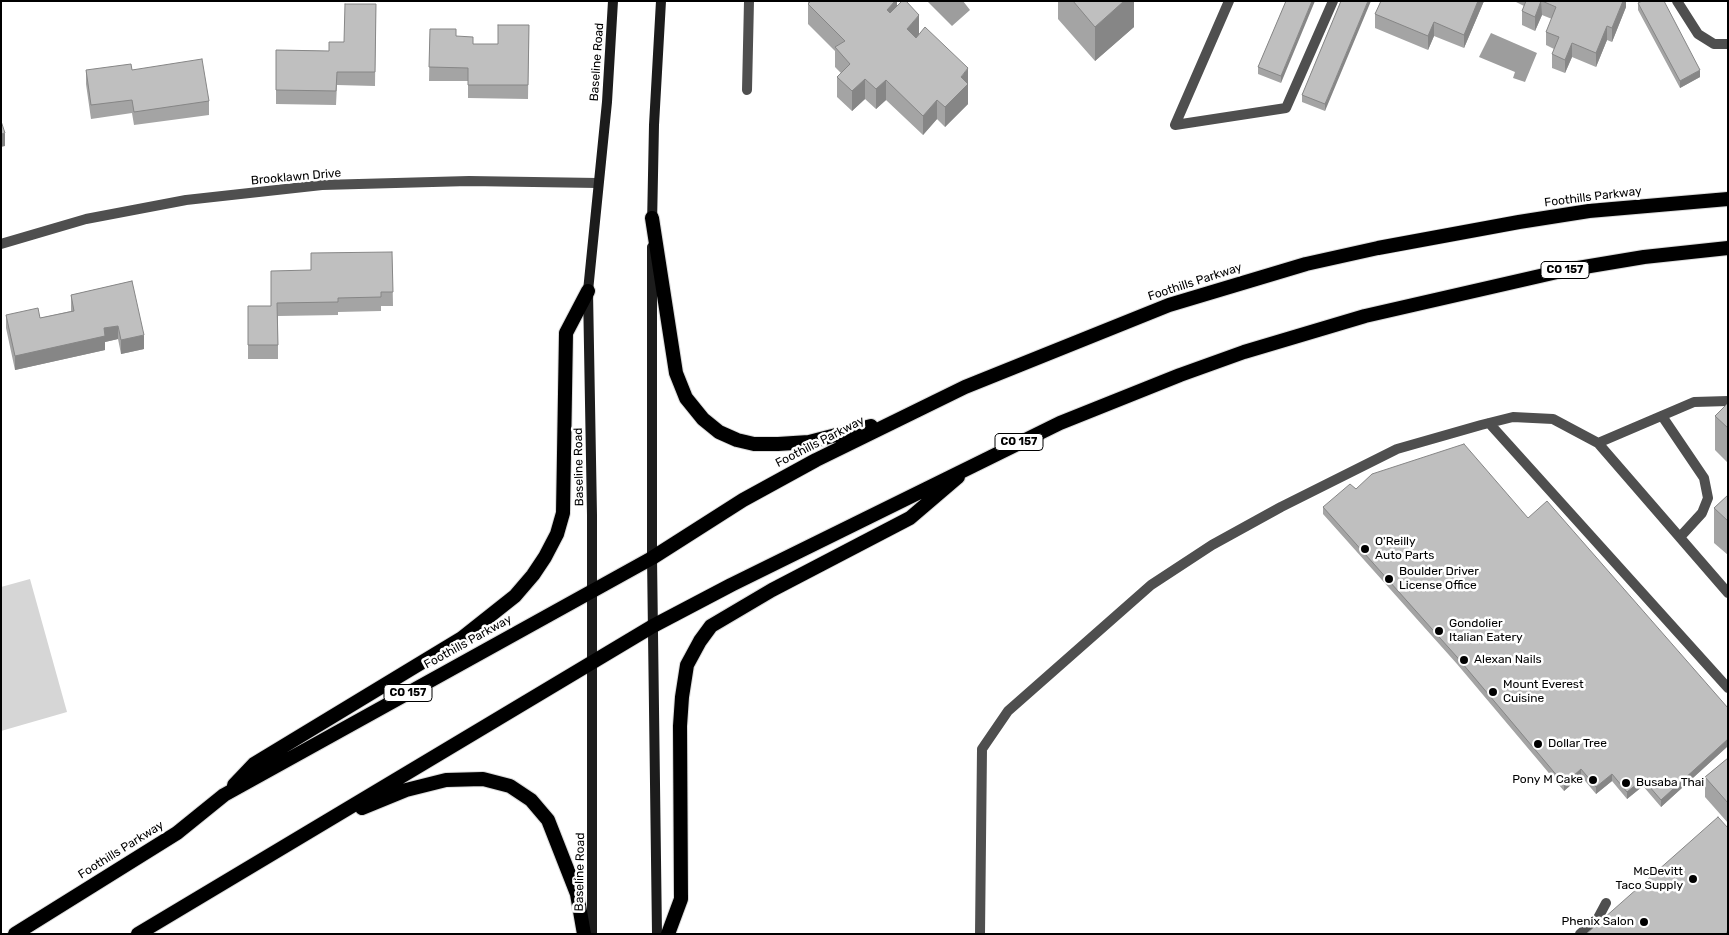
<!DOCTYPE html>
<html>
<head>
<meta charset="utf-8">
<style>
	body { margin:0 }
	#map { position:relative; width:1729px; height:935px; overflow:hidden; background:#fff; font-family:Rubik,sans-serif }
	canvas { display:block }
	.frame { position:absolute; inset:0; border:2px solid #000; pointer-events:none }
</style>
</head>
<body>
<div id="map">
<canvas width="1729" height="935"></canvas>
<div class="frame"></div>
</div>
<script>
const ctx = document.querySelector('canvas').getContext('2d');
ctx.lineJoin = 'round';
function paint(path, color) { ctx.fillStyle = color; ctx.fill(path, 'evenodd'); }
const shape = rows => new Path2D(rows.map(r => 'M' + r).join(''));
function trace(path, color, width, dash) { ctx.strokeStyle = color; ctx.lineWidth = width; ctx.lineCap = dash ? 'butt' : 'round'; ctx.setLineDash(dash || []); ctx.stroke(path); }
function drawText(font, color, halo, rows, align = 'center') {
  ctx.font = font + ' Rubik,sans-serif'; ctx.lineWidth = 5; ctx.setLineDash([]); ctx.textBaseline = 'middle'; ctx.strokeStyle = halo; ctx.fillStyle = color; for (const [text, x, y, turn = 0] of rows) {
    ctx.save(); ctx.translate(x, y); ctx.rotate((+turn || 0) * Math.PI / 180); ctx.textAlign = isNaN(turn) ? turn : align; if (halo) ctx.strokeText(text, 0, 0); ctx.fillText(text, 0, 0); ctx.restore();
  }
}
const green = shape([
	[30,579,67,712,1,731,1,587]
]);
const water = shape([
	[927,1,963,1,970,10,952,26],
	[1491,33,1537,53,1525,82,1513,78,1515,72,1479,57]
]);
const service = shape([
	[1229,1,1175,125,1286,108,1333,1],
	[1677,1,1698,34,1714,44,1728,44],
	[747,90,749,1],
	[1662,416,1704,478,1708,498,1702,513,1680,537],
	[1489,423,1728,688],
	[1598,443,1694,402,1728,401],
	[980,934,982,749,1008,711,1151,585,1212,545,1281,507,1397,449,1481,425,1513,417,1553,419,1598,443,1728,593],
	[1580,934,1598,918,1606,903]
]);
const minor = shape([
	[1,244,86,219,186,200,322,185,469,181,598,183]
]);
const secondary = shape([
	[652,225,654,125,661,1],
	[652,247,652,558,657,934],
	[592,934,592,515,588,291,607,102,613,1]
]);
const trunk = shape([
	[652,218,676,373,686,398,703,419,719,432,737,440,754,444,778,444,809,442,871,426],
	[234,785,254,764,462,638,515,596,533,575,545,557,557,534,563,513,566,333,588,291],
	[362,808,406,790,446,780,483,779,510,786,531,800,548,820,577,894,584,934],
	[15,934,177,833,224,795,652,558,743,500,816,460,965,387,1169,305,1306,264,1378,248,1519,222,1589,211,1728,199],
	[138,934,653,626,731,585,1060,423,1180,375,1244,352,1365,316,1566,270,1644,257,1728,248],
	[668,934,681,899,680,726,682,697,687,665,700,641,711,626,772,590,910,518,958,477]
]);
const wall = shape([
	[808,1,897,1,897,6,919,35,968,84,968,104,945,127,937,119,923,135,886,100,876,109,865,99,852,111,837,97,837,77,841,73,835,67,835,51,808,24],
	[1058,1,1134,1,1134,27,1095,61,1058,19],
	[1286,1,1281,83,1258,74,1258,67],
	[1341,1,1325,111,1302,102,1302,95],
	[1381,1,1484,1,1464,48,1434,36,1428,50,1375,28,1375,14],
	[1516,1,1626,1,1626,7,1612,42,1607,40,1596,67,1572,57,1565,73,1552,68,1552,54,1554,49,1546,45,1546,32,1552,19,1542,15,1535,31,1522,25,1522,11,1524,6,1516,2],
	[1638,3,1700,77,1680,88,1638,10],
	[376,4,375,86,337,85,336,105,276,104,276,50,329,51,344,42],
	[529,25,528,99,468,98,468,81,429,81,430,29,456,36,473,44,498,44],
	[86,70,132,70,209,101,209,115,134,125,132,113,91,119,86,84],
	[392,252,393,306,381,306,381,311,338,312,338,315,278,316,278,359,248,359,248,306,271,306,311,270],
	[132,281,144,349,121,354,118,339,105,342,105,350,15,370,6,328,6,315,40,318,71,311,71,295],
	[1728,403,1728,463,1715,450,1715,416],
	[1356,489,1528,518,1728,708,1728,746,1661,807,1643,786,1627,799,1612,781,1596,794,1581,776,1564,791,1457,664,1323,514,1323,507],
	[1728,495,1728,555,1714,543,1714,508],
	[1728,758,1728,823,1705,797,1705,777]
]);
const shadedWall = shape([
	[895,1,897,1,897,19,887,30,887,10],
	[1124,1,1134,1,1134,27,1095,61,1095,27],
	[1312,1,1315,1,1281,83,1281,76],
	[1368,1,1371,1,1325,111,1325,104],
	[1478,1,1484,1,1464,48,1464,35],
	[1541,1,1542,15,1535,31,1535,17],
	[1623,1,1626,1,1626,7,1612,42,1612,28],
	[919,15,919,35,907,49,907,29],
	[1434,22,1434,36,1428,50,1428,36],
	[1607,26,1607,40,1596,67,1596,53],
	[1572,43,1572,57,1565,73,1565,60],
	[968,68,968,104,945,127,945,107,961,77],
	[1700,70,1700,77,1680,88,1680,81],
	[865,79,865,99,852,111,852,91],
	[886,80,886,100,876,109,876,89],
	[937,100,937,119,923,135,923,116],
	[5,133,5,146,1,147,1,134],
	[118,326,118,339,105,342,105,350,15,370,15,356,104,328],
	[144,335,144,349,121,354,121,340],
	[1728,739,1728,746,1661,807,1661,800],
	[1581,769,1581,776,1564,791,1564,784],
	[1612,774,1612,781,1596,794,1596,787],
	[1643,779,1643,786,1627,799,1627,792]
]);
const building = shape([
	[811,1,895,1,887,10,890,13,902,1,906,1,919,15,907,29,916,38,925,27,968,68,961,77,968,84,945,107,937,100,923,116,886,80,876,89,865,79,852,91,837,77,850,64,835,47,845,41,808,4,811,1],
	[1073,1,1124,1,1095,27,1073,1],
	[1286,1,1312,1,1281,76,1258,67,1286,1],
	[1341,1,1368,1,1325,104,1302,95,1341,1],
	[1381,1,1478,1,1464,35,1434,22,1428,36,1375,14,1381,1],
	[1526,1,1541,1,1535,17,1522,11,1526,1],
	[1542,1,1623,1,1612,28,1607,26,1596,53,1572,43,1565,60,1552,54,1559,37,1546,32,1556,7,1542,1],
	[1642,1,1664,1,1700,70,1680,81,1638,3,1642,1],
	[345,4,376,4,375,72,337,72,336,91,276,90,276,50,329,51,329,42,344,42,345,4],
	[498,25,529,25,528,85,468,85,468,68,429,67,430,29,456,29,456,36,473,37,473,44,498,44,498,25],
	[202,59,209,101,134,112,132,100,91,105,86,70,131,64,132,70,202,59],
	[1,121,5,133,1,134,1,121],
	[392,252,393,292,381,292,381,297,338,298,338,302,277,303,278,345,248,345,248,306,271,306,271,271,311,270,311,253,392,252],
	[132,281,144,335,121,340,118,326,104,328,105,336,15,356,6,315,38,308,40,318,74,311,71,295,132,281],
	[1728,403,1728,428,1715,416,1728,403],
	[1464,444,1528,518,1547,501,1728,708,1728,739,1661,800,1643,779,1627,792,1612,774,1596,787,1581,769,1564,784,1457,657,1323,507,1350,484,1356,489,1372,474,1464,444],
	[1728,495,1728,521,1714,508,1728,495],
	[1728,758,1728,803,1705,777,1728,758],
	[1718,817,1728,828,1728,930,1726,934,1586,934,1718,817]
]);
const markers = [
	[1365,549,5,"#000"],
	[1389,579,5,"#000"],
	[1439,631,5,"#000"],
	[1464,660,5,"#000"],
	[1493,692,5,"#000"],
	[1538,744,5,"#000"],
	[1593,780,5,"#000"],
	[1626,783,5,"#000"],
	[1693,879,5,"#000"],
	[1644,922,5,"#000"]
];
const shields = [
	[1565,270,48],
	[1019,442,48],
	[408,693,48]
];
const shieldNames = [
	["CO 157",1565,270],
	["CO 157",1019,442],
	["CO 157",408,693]
];
const streetNames = [
	["Baseline Road",597,62,-86],
	["Brooklawn Drive",296,177,-5],
	["Foothills Parkway",1593,197,-7],
	["Foothills Parkway",1195,282,-18],
	["Foothills Parkway",820,442,-27],
	["Baseline Road",579,467,-91],
	["Foothills Parkway",468,642,-29],
	["Foothills Parkway",121,850,-32],
	["Baseline Road",580,872,-89]
];
const poiNames = [
	["O'Reilly",1375,542],
	["Auto Parts",1375,556],
	["Boulder Driver",1399,572],
	["License Office",1399,586],
	["Gondolier",1449,624],
	["Italian Eatery",1449,638],
	["Alexan Nails",1474,660],
	["Mount Everest",1503,685],
	["Cuisine",1503,699],
	["Dollar Tree",1548,744],
	["Pony M Cake",1583,780,"right"],
	["Busaba Thai",1636,783],
	["McDevitt",1683,872,"right"],
	["Taco Supply",1683,886,"right"],
	["Phenix Salon",1634,922,"right"]
];
paint(green, '#d6d6d6');
paint(water, '#9d9d9d');
trace(trunk, '#dbdbdb', 16);
trace(service, '#4f4f4f', 10);
trace(minor, '#4f4f4f', 10);
trace(secondary, '#1c1c1c', 10);
trace(trunk, '#000', 14);
paint(wall, '#a4a4a4');
paint(shadedWall, '#868686');
paint(building, '#bfbfbf');
trace(building, '#868686', 1);
for (const [x, y, r, color] of markers) { const dot = new Path2D(); dot.arc(x, y, r, 0, 2 * Math.PI); ctx.fillStyle = color; ctx.fill(dot); trace(dot, '#fff', 2); }
for (const [x, y, w] of shields) { const box = new Path2D(); box.roundRect(x - w / 2, y - 8.5, w, 17, 4); ctx.fillStyle = '#fff'; ctx.fill(box); trace(box, '#000', 1); }
drawText('bold 11px', '#000', null, shieldNames);
drawText('12px', '#000', '#fff', streetNames);
drawText('12px', '#000', '#fff', poiNames, 'left');
</script>
</body>
</html>
